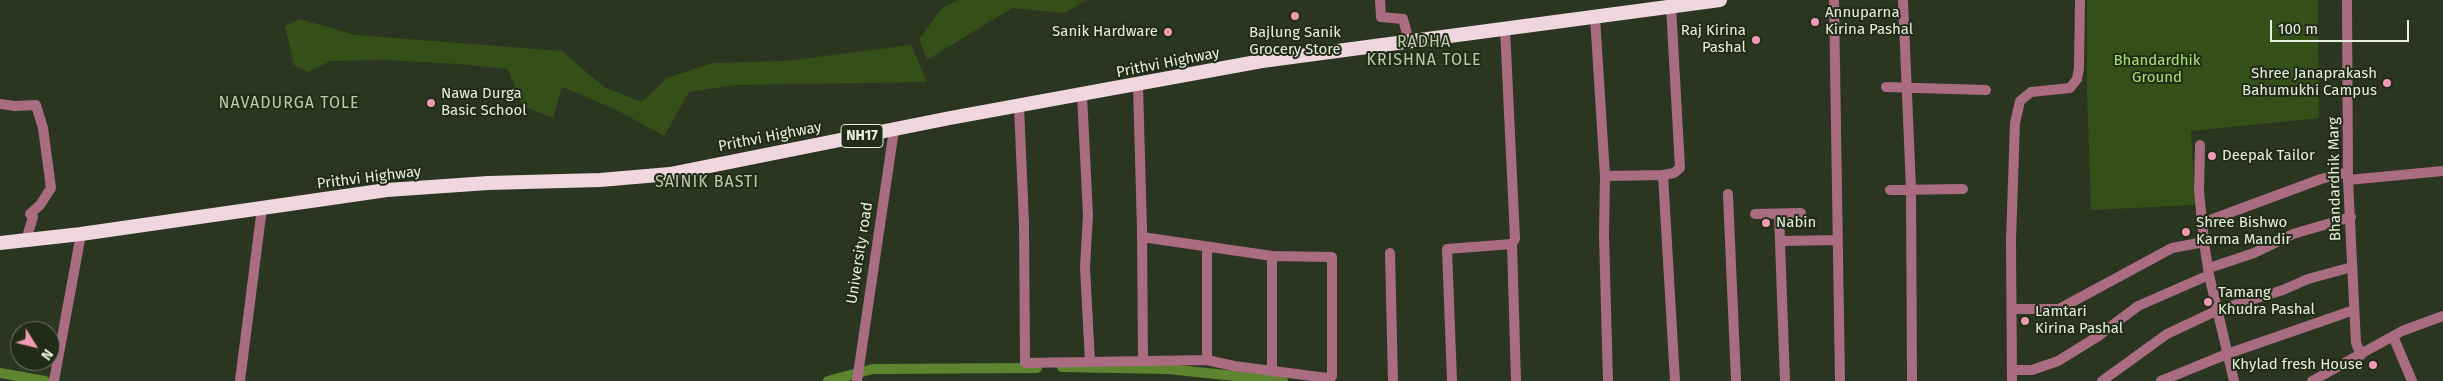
<!DOCTYPE html>
<html>
<head>
<meta charset="utf-8">
<style>
	body { margin:0 }
	#map { position:relative; width:2443px; height:381px; overflow:hidden; background:#2b3620; font-family:"Fira Sans",sans-serif }
	canvas { display:block }
	.north { position:absolute; left:10px; top:321px; width:50px; height:50px; box-sizing:border-box; background:#212c17; border:1px solid #707a68; border-radius:50%; rotate:126deg; font-size:14px; font-weight:700; line-height:20px; text-align:center; color:#e7efe1 }
	.north::after { content:''; display:block; margin:auto; width:18px; height:22px; background:#f09ab6; clip-path:polygon(50% 0,100% 100%,50% 72%,0 100%) }
	.scale { position:absolute; left:2270px; top:20px; width:139px; height:22px; box-sizing:border-box; border:2px solid #e7efe1; border-top:0; padding-left:6px; font-size:15px; line-height:18px; white-space:nowrap; color:#e7efe1; -webkit-text-stroke:4px #212c17; paint-order:stroke }
</style>
</head>
<body>
<div id="map">
<canvas width="2443" height="381"></canvas>
<div class="north">N</div>
<div class="scale">100 m</div>
</div>
<script>
const ctx = document.querySelector('canvas').getContext('2d');
ctx.lineJoin = 'round';
function paint(path, color) { ctx.fillStyle = color; ctx.fill(path, 'evenodd'); }
const shape = rows => new Path2D(rows.map(r => 'M' + r).join(''));
function trace(path, color, width, dash) { ctx.strokeStyle = color; ctx.lineWidth = width; ctx.lineCap = dash ? 'butt' : 'round'; ctx.setLineDash(dash || []); ctx.stroke(path); }
function drawText(font, color, halo, rows, align = 'center') {
  ctx.font = font + ' "Fira Sans",sans-serif'; ctx.lineWidth = 4; ctx.setLineDash([]); ctx.textBaseline = 'middle'; ctx.strokeStyle = halo; ctx.fillStyle = color; for (const [text, x, y, turn = 0] of rows) {
    ctx.save(); ctx.translate(x, y); ctx.rotate((+turn || 0) * Math.PI / 180); ctx.textAlign = isNaN(turn) ? turn : align; if (halo) ctx.strokeText(text, 0, 0); ctx.fillText(text, 0, 0); ctx.restore();
  }
}
const green = shape([
	[958,0,1087,0,1064,13,1012,8,927,60,919,39,942,8],
	[2087,0,2318,0,2319,118,2191,131,2195,205,2091,210,2087,93],
	[300,19,355,35,562,51,604,87,642,102,667,78,713,63,785,61,911,45,927,82,735,85,689,92,664,136,615,109,562,87,553,118,522,106,508,69,458,64,386,60,331,61,307,72,294,65,285,26]
]);
const canal = shape([
	[1062,367,1168,369,1283,381],
	[0,373,45,381],
	[828,381,873,369,1037,368]
]);
const minor = shape([
	[1380,0,1381,17,1403,19,1409,41],
	[1834,0,1840,381],
	[1903,0,1911,189,1912,381],
	[2347,0,2348,180,2356,343,2361,355],
	[1595,17,1605,176],
	[1505,28,1515,239,1512,244,1516,381],
	[1138,85,1142,230,1143,361],
	[1886,87,1986,90],
	[1082,95,1088,215,1085,267,1090,362],
	[0,104,15,106,36,105,43,128,51,188,40,205,30,214,33,217,26,240],
	[1019,106,1024,223,1025,363,1207,360,1234,366,1327,378],
	[2200,145,2199,191,2204,242,2209,275,2234,381],
	[1663,175,1674,173,1680,168,1671,6],
	[2348,180,2443,171],
	[1890,190,1963,189],
	[1728,194,1736,381],
	[1755,214,1801,213],
	[1779,214,1785,381],
	[2202,223,2321,179,2348,172],
	[1142,237,1272,256,1332,257,1332,376,1327,378,1330,380],
	[1780,241,1838,240],
	[1390,253,1393,381],
	[1272,256,1272,369],
	[2209,268,2254,253,2293,234,2351,217],
	[2012,309,2059,309,2172,248,2204,242],
	[2393,336,2412,381],
	[1207,360,1207,247],
	[2012,370,2032,370,2058,361,2097,337,2138,306,2209,275],
	[54,381,81,234],
	[240,381,262,208],
	[857,381,894,130],
	[1452,381,1447,249,1512,244],
	[1608,381,1604,235,1605,176,1663,175,1675,381],
	[2012,381,2011,240,2015,123,2020,101,2031,92,2070,88,2077,79,2079,68,2080,0],
	[2102,381,2167,334,2218,310,2283,290,2308,279,2352,267],
	[2161,381,2227,354,2354,310],
	[2312,381,2402,331,2443,316]
]);
const trunk = shape([
	[0,243,81,234,387,190,488,183,600,180,670,174,950,118,1262,61,1720,0]
]);
const markers = [
	[1295,16,5,"#f09ab6"],
	[1815,22,5,"#f09ab6"],
	[1168,32,5,"#f09ab6"],
	[1756,40,5,"#f09ab6"],
	[2387,83,5,"#f09ab6"],
	[431,103,5,"#f09ab6"],
	[2212,156,5,"#f09ab6"],
	[1766,223,5,"#f09ab6"],
	[2186,232,5,"#f09ab6"],
	[2208,302,5,"#f09ab6"],
	[2025,321,5,"#f09ab6"],
	[2373,365,5,"#f09ab6"]
];
const shields = [
	[862,136,42]
];
const shieldNames = [
	["NH17",862,136]
];
const poiNames = [
	["Annuparna",1825,13],
	["Kirina Pashal",1825,30],
	["Raj Kirina",1746,31,"right"],
	["Pashal",1746,48,"right"],
	["Sanik Hardware",1158,32,"right"],
	["Bajlung Sanik",1295,33,"center"],
	["Grocery Store",1295,50,"center"],
	["Shree Janaprakash",2377,74,"right"],
	["Bahumukhi Campus",2377,91,"right"],
	["Nawa Durga",441,94],
	["Basic School",441,111],
	["Deepak Tailor",2222,156],
	["Nabin",1776,223],
	["Shree Bishwo",2196,223],
	["Karma Mandir",2196,240],
	["Tamang",2218,293],
	["Khudra Pashal",2218,310],
	["Lamtari",2035,312],
	["Kirina Pashal",2035,329],
	["Khylad fresh House",2363,365,"right"]
];
const parkNames = [
	["Bhandardhik",2157,61],
	["Ground",2157,78]
];
const streetNames = [
	["Prithvi Highway",1168,63,-11],
	["Prithvi Highway",770,137,-11],
	["Prithvi Highway",369,178,-7],
	["Bhandardhik Marg",2335,179,-91],
	["University road",860,253,-81]
];
const neighbourhoodNames = [
	["RADHA",1424,43],
	["KRISHNA TOLE",1424,61],
	["NAVADURGA TOLE",289,104],
	["SAINIK BASTI",707,183]
];
paint(green, '#354f18');
trace(canal, '#5d8530', 10);
trace(minor, '#a96c80', 10);
trace(trunk, '#f0d6de', 14);
for (const [x, y, r, color] of markers) { const dot = new Path2D(); dot.arc(x, y, r, 0, 2 * Math.PI); ctx.fillStyle = color; ctx.fill(dot); trace(dot, '#212c17', 2); }
for (const [x, y, w] of shields) { const box = new Path2D(); box.roundRect(x - w / 2, y - 11.5, w, 23, 4); ctx.fillStyle = '#212c17'; ctx.fill(box); trace(box, '#e7efe1', 1); }
drawText('bold 14px', '#e7efe1', null, shieldNames);
drawText('15px', '#e7efe1', '#212c17', poiNames, 'left');
drawText('15px', '#abe272', '#212c17', parkNames);
drawText('15px', '#e7efe1', '#212c17', streetNames);
ctx.letterSpacing = '1px';
drawText('16px', '#bbcaaf', '#212c17', neighbourhoodNames);
ctx.letterSpacing = '0px';
</script>
</body>
</html>
